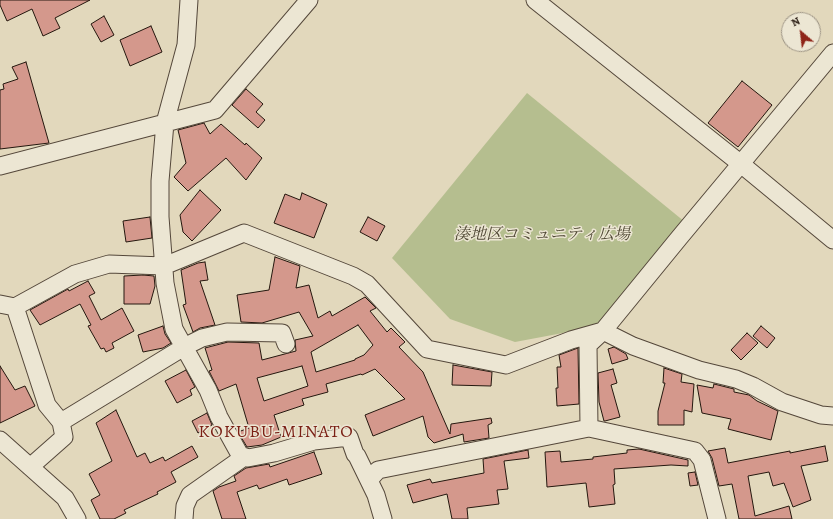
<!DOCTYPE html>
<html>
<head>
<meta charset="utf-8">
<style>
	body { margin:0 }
	#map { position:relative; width:833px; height:519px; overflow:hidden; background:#e2d8bc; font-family:Alegreya,serif }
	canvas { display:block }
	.north { position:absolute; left:781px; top:12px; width:40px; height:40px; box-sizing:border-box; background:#ece6d3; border:1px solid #9c9384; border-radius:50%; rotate:332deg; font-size:11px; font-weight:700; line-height:16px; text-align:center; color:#24170e }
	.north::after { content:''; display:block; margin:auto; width:14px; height:18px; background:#8f2418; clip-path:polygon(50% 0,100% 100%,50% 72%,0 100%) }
</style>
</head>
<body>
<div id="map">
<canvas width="833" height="519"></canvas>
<div class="north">N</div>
</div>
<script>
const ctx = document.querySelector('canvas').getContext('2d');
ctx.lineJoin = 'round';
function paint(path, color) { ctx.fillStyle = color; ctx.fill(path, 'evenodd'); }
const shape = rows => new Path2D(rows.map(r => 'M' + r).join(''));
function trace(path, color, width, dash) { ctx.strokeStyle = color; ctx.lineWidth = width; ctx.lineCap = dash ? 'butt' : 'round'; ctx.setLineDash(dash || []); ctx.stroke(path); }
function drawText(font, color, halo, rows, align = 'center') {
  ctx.font = font + ' Alegreya,"Noto Serif JP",serif'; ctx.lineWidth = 3; ctx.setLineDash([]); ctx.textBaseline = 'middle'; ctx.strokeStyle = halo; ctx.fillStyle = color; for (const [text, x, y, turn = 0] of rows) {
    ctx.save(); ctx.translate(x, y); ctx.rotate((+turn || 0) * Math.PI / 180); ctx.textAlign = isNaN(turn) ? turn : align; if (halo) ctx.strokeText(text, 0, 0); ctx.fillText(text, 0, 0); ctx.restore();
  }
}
const green = shape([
	[527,93,685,222,600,326,515,342,450,319,392,258]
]);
const building = shape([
	[0,0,90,0,55,18,60,28,43,36,32,9,7,21,0,5,0,0],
	[104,16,114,35,101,42,91,24,104,16],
	[151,26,162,52,130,66,120,40,151,26],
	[26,62,49,143,0,149,0,90,4,89,3,84,18,79,12,67,26,62],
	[742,81,772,105,738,147,708,123,742,81],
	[246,89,263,104,256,112,265,120,258,128,232,105,246,89],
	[204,123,210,134,221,124,245,145,246,143,262,158,246,180,226,158,188,191,174,177,186,163,178,130,204,123],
	[200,190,221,210,192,241,183,232,180,215,200,190],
	[302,193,327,204,314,238,274,223,285,194,300,200,302,193],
	[150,217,152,238,126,242,123,221,150,217],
	[368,217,385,226,377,241,360,232,368,217],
	[275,257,300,266,296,288,309,285,318,318,330,311,332,316,365,297,376,308,370,311,387,332,391,328,405,342,399,347,423,372,450,434,451,424,491,418,492,423,488,425,489,438,464,442,463,434,434,443,428,437,423,416,373,436,365,415,405,399,375,369,362,375,361,374,326,384,328,392,302,399,304,405,274,415,281,437,262,445,247,447,238,432,249,428,236,384,219,391,209,371,212,370,205,348,228,342,259,343,262,360,296,351,295,340,313,336,299,312,262,323,241,322,237,295,269,290,275,257],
	[358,325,373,345,364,355,355,359,355,360,316,372,311,352,358,325],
	[302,366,308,386,264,401,257,378,302,366],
	[205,262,208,280,200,281,215,325,200,328,193,332,183,305,186,304,181,270,198,263,205,262],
	[143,275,154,276,155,286,150,304,124,304,124,276,143,275],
	[88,281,95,293,89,296,101,320,122,308,134,331,112,343,114,348,106,352,104,348,101,349,88,326,91,325,80,304,40,325,30,310,68,289,69,291,88,281],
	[163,326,165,334,171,343,163,348,143,352,138,335,163,326],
	[761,326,775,338,767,348,753,336,761,326],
	[747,333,758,343,741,360,731,350,747,333],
	[614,347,626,354,628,359,612,364,608,349,614,347],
	[578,348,579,404,557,406,556,388,558,388,557,367,561,367,559,355,578,348],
	[453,365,492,372,491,386,452,385,453,365],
	[0,366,15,390,25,386,35,406,0,423,0,366],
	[664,368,682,374,681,382,694,384,692,412,684,410,684,425,658,425,658,411,665,383,663,383,664,368],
	[613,369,617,383,611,385,620,417,605,421,604,421,599,402,598,373,613,369],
	[186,370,195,387,190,390,192,395,177,403,165,381,186,370],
	[714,384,734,389,734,392,749,395,757,401,778,411,771,440,728,429,731,419,702,413,697,385,713,388,714,384],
	[116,410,137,457,145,453,150,463,163,457,165,461,192,446,198,457,171,472,176,482,157,492,158,494,124,510,126,513,114,519,100,519,91,500,100,495,89,474,112,461,96,423,116,410],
	[207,413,212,425,198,433,192,421,207,413],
	[825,446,828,461,801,466,811,500,793,507,784,483,773,486,769,472,748,476,755,516,789,506,792,519,739,519,732,484,719,486,712,458,708,451,725,448,728,463,790,451,790,453,825,446],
	[639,449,688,460,688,466,671,465,614,469,615,484,613,485,615,504,589,507,586,483,547,487,545,452,560,451,561,462,593,459,593,457,627,453,627,450,639,449],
	[528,450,529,458,504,461,508,489,497,490,499,504,467,508,468,519,452,519,447,494,413,503,407,485,430,479,432,483,484,473,483,459,528,450],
	[314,452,322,474,289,485,287,479,259,489,257,485,237,492,246,519,222,519,213,491,219,487,236,481,234,476,246,468,269,464,270,467,314,452],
	[695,472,698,485,690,486,688,473,695,472]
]);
const street = shape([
	[189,0,186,45,165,123,160,181,160,217,165,283,174,329,208,390,219,417,240,455,248,458,274,453,314,441,349,437,355,454,357,456,376,495,383,519],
	[535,0,741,164,833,240],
	[0,166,215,110,309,0],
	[0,304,15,307,75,274,109,264,164,266,244,233,353,276,367,284,427,349,506,365,571,340,603,331,633,346,699,370,736,379,753,386,782,402,821,415,833,416],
	[15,307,47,405,61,422],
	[589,428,588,345,603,331,679,238,833,53],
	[0,440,65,498,77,519],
	[30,467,64,437,61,422,184,347,202,338,227,332,282,333,286,344],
	[369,480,378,470,589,428,695,451,702,460,717,519],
	[184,519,185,506,190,495,244,457]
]);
const parkNames = [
	["湊地区コミュニティ広場",542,235]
];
const quarterNames = [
	["KOKUBU-MINATO",276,433]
];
paint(green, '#b5be8f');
paint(building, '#d4988c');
trace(building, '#24170e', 1);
trace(street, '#54473a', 19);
trace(street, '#ece6d3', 17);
drawText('italic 16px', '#504935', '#ece6d3', parkNames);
ctx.letterSpacing = '1px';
drawText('18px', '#7a1f14', '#ece6d3', quarterNames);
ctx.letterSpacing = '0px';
</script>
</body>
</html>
